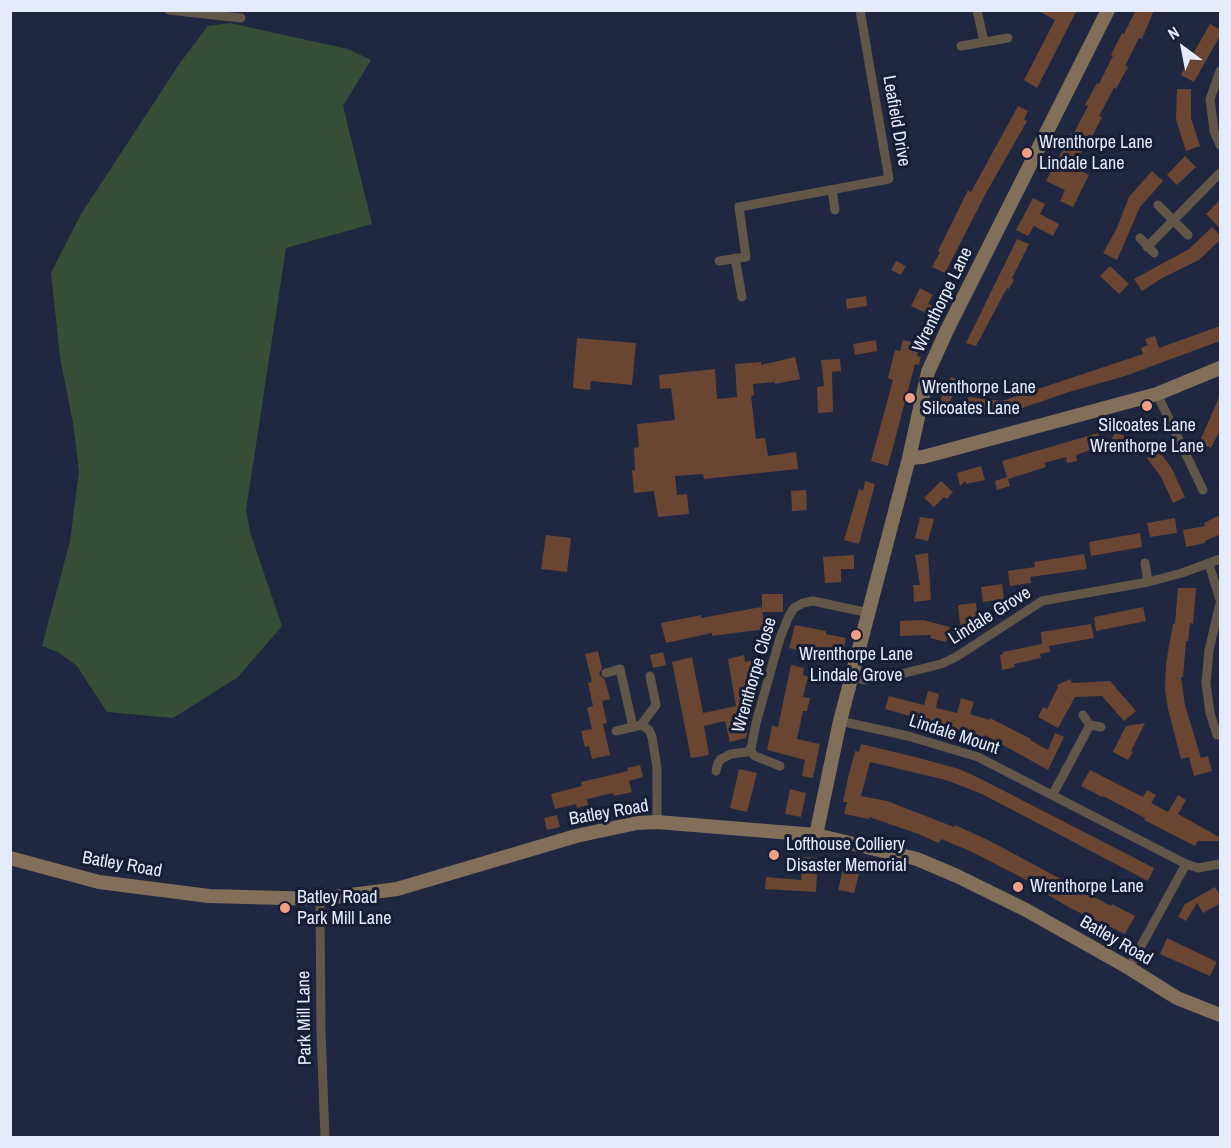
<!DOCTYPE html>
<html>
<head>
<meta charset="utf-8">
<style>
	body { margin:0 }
	#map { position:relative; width:1231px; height:1148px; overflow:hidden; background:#1f2840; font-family:"Archivo Narrow",sans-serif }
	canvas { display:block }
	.frame { position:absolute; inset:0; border:12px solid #e4ebfb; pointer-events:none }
	.north { position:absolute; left:1153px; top:18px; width:60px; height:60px; -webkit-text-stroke:4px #161e36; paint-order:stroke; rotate:328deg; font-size:16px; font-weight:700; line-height:24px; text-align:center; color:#e4ebfb }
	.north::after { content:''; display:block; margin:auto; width:21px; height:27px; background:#e4ebfb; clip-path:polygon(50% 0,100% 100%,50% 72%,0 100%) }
</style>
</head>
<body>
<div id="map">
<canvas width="1231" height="1148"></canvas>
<div class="frame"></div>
<div class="north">N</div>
</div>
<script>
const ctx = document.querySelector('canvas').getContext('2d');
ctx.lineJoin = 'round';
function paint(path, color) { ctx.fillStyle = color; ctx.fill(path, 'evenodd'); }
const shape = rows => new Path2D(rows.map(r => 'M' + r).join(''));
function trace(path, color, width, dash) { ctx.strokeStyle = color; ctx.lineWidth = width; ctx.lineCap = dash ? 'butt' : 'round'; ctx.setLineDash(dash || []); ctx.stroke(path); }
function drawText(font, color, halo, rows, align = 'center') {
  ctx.font = font + ' "Archivo Narrow",sans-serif'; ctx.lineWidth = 6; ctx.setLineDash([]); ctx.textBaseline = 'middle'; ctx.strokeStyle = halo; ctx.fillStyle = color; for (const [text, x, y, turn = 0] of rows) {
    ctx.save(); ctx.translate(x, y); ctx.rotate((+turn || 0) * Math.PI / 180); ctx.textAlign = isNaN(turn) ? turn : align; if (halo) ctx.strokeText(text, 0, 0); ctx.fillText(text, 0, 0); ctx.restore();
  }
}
const green = shape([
	[230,23,348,49,371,60,343,106,372,224,286,248,246,510,251,535,282,626,238,677,173,718,107,712,77,666,58,652,42,646,70,541,79,472,73,423,60,357,51,273,81,214,180,63,208,26]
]);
const building = shape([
	[1037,10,1077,10,1037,88,1024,80,1055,20],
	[1136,10,1154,10,1142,39,1139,38,1125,66,1128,67,1116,89,1114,88,1099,116,1102,117,1091,139,1089,138,1073,167,1089,175,1073,207,1060,201,1065,190,1046,181,1071,134,1073,135,1088,106,1085,105,1097,83,1099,84,1113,56,1111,55,1122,33,1124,34],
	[1210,24,1221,30,1221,34,1194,82,1181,75],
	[1177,89,1191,89,1191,118,1200,146,1186,151,1176,120],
	[1018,106,1028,111,1024,120,1027,121,986,193,945,273,932,267,940,252,938,251,968,190,971,192],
	[1185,156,1196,167,1177,185,1167,175],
	[1152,171,1163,181,1140,207,1117,260,1103,253,1116,230,1129,197],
	[1033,198,1045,204,1040,214,1059,224,1053,236,1034,226,1028,236,1016,230],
	[1221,199,1221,229,1206,214],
	[1212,227,1221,236,1221,239,1199,260,1164,277,1142,291,1134,279,1189,249],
	[1017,239,1029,244,1012,278,1014,280,1009,289,1007,288,976,346,966,343],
	[896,261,906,266,901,275,891,270],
	[1110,266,1129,284,1119,294,1100,276],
	[920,288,933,295,928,304,932,306,928,314,911,306],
	[866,296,867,306,847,309,846,299],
	[1220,326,1220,341,1125,376,1069,392,999,416,966,412,968,397,1002,401,1143,354,1141,348,1148,345,1145,339,1155,336,1159,348],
	[577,338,636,343,632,385,591,381,590,390,573,388],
	[876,340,877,351,855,355,853,344],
	[903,340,920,344,917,356,921,357,919,365,915,364,888,466,871,461,893,380,888,378,895,350,900,351],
	[795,357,800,379,775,384,775,382,753,384,754,395,751,396,756,439,765,438,768,456,796,452,798,469,704,479,703,474,675,476,677,495,687,494,689,514,658,517,654,491,634,493,632,470,635,470,634,448,639,447,637,424,675,420,671,388,660,389,659,375,715,369,717,399,737,397,735,364,761,362,761,365],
	[840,359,841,371,832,372,833,412,818,413,817,387,824,386,821,360],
	[951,377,959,380,948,407,939,403],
	[1221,393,1221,428,1211,448,1199,443],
	[1115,432,1143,444,1137,456,1110,444],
	[1098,433,1102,446,1076,455,1077,461,1067,463,1066,457,1044,463,1046,467,1008,479,1010,486,997,490,995,481,1007,477,1002,461],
	[1158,450,1171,467,1185,497,1173,503,1161,477,1147,458],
	[981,466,985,480,966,484,965,481,960,486,957,473],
	[865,481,875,484,859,544,844,540,859,489,863,491],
	[941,481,953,492,947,499,944,497,934,507,924,498],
	[806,490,807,510,792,511,791,491],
	[1218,516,1221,522,1221,534,1205,541,1205,543,1186,547,1183,530,1205,526,1204,523],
	[920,517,934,519,928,541,915,538],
	[1175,518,1177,533,1150,537,1147,523],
	[1140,533,1142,547,1091,556,1089,542],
	[546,535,571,538,567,572,541,569],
	[928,553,931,600,914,602,913,585,920,585,915,555],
	[1084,554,1087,569,1030,577,1031,583,1010,586,1008,571,1035,567,1034,562],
	[854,555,854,569,841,569,841,582,825,583,823,557],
	[1002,584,1004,599,983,602,981,587],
	[1178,588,1196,588,1193,624,1190,623,1188,641,1186,641,1183,677,1181,677,1185,705,1201,758,1208,756,1212,771,1194,776,1189,757,1181,759,1168,709,1165,689,1166,663,1173,624,1175,624],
	[762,594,783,594,783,612,762,612],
	[976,603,978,623,960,625,958,605],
	[761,607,766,629,712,636,712,633,666,643,661,623,701,615,701,618],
	[1143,607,1146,621,1096,631,1094,617],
	[923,620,950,627,946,642,930,638,931,635,900,636,900,621],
	[1091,624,1094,638,1049,646,1050,652,1040,654,1041,658,1014,664,1015,667,1002,670,1000,655,1003,654,1003,652,1042,644,1041,632],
	[795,625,826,631,826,634,846,638,842,656,836,654,834,661,823,658,825,651,802,646,800,651,789,648],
	[598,651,602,668,599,674,605,680,610,699,602,701,607,723,603,724,610,755,592,759,589,746,585,747,581,731,592,729,587,708,593,706,588,683,592,682,585,654],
	[663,652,666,665,653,668,650,655],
	[744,655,745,662,760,658,763,670,749,673,754,694,745,696,747,705,743,705,748,727,746,738,730,742,725,721,704,726,709,755,691,758,672,662,692,657,703,713,736,706,728,659],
	[791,665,804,668,803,675,808,677,803,697,810,698,807,711,803,711,797,739,820,744,813,778,802,776,805,760,767,750,772,726,778,727],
	[1070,679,1072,683,1110,681,1136,711,1124,721,1102,696,1075,697,1058,728,1038,717,1043,707,1047,709,1058,687,1057,685],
	[928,691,939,694,936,708,957,713,961,698,974,702,970,714,989,720,990,718,1031,739,1030,740,1048,750,1055,733,1064,737,1048,770,985,735,984,737,885,709,889,696,924,705],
	[1145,723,1131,751,1133,752,1128,760,1113,752,1126,726],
	[861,744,915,757,959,769,977,777,1154,868,1148,881,982,794,946,780,870,762,861,796,887,801,954,827,955,825,990,841,1111,906,1112,904,1135,916,1125,934,1072,909,1043,892,1044,889,970,851,941,839,939,843,916,833,869,817,869,819,844,814,847,802,843,802,848,778,855,751,859,752],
	[640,765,643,777,629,781,632,792,614,796,613,793,587,799,588,805,577,808,576,804,555,809,551,794,582,786,581,782,628,771,627,768],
	[739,769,757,773,747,812,730,808],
	[1090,770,1143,797,1147,790,1156,795,1151,803,1168,812,1178,795,1186,800,1178,814,1221,838,1221,841,1198,841,1195,846,1144,820,1145,818,1103,796,1102,797,1091,791,1081,786],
	[790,789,806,793,801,817,785,814],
	[557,815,560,827,547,830,544,818],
	[803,857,818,858,816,892,765,889,766,877,801,880],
	[843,870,859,874,854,893,838,890],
	[1215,887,1221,897,1221,903,1203,913,1197,903,1186,921,1178,917,1185,904],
	[1167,938,1217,962,1210,976,1160,954]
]);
const street = shape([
	[169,10,241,18],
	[977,10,984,42],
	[961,46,1008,38],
	[1220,71,1210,99,1214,131,1220,145],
	[832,190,835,210],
	[1158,205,1188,235],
	[1140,238,1154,253],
	[1147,247,1220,173],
	[735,258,742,297],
	[719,261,746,257,739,207,889,179,860,10],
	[1157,394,1203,490],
	[1145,563,1148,582],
	[1209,564,1220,600],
	[606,673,620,669,633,727],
	[852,677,864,680,897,675,941,664,956,657,1042,601,1148,582,1182,573,1220,559],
	[1083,715,1090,725,1101,727],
	[840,721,908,736,978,757,1186,864,1198,868,1220,864],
	[641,725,656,705,650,676],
	[616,731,641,725,649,730,652,737,657,768,657,822],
	[1217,735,1210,713,1206,683,1209,650,1220,604],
	[749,750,755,756,780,766],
	[716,771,718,763,721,759,731,754,747,752,751,749,756,723,780,638,789,616,794,608,803,603,813,601,869,613],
	[1053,794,1090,725],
	[320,899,321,1032,325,1138],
	[1129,968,1186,864]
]);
const secondary = shape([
	[909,458,923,457,1157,394,1220,368],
	[816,835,840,721,909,458,928,372,947,330,1108,10],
	[10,858,99,882,209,896,320,899,397,889,576,836,637,823,657,822,816,835,917,859,957,876,1026,910,1129,968,1177,998,1220,1015]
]);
const markers = [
	[1027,153,6,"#f39f85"],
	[910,398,6,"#f39f85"],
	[1147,406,6,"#f39f85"],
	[856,635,6,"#f39f85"],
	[774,855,6,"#f39f85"],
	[1018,887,6,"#f39f85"],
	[285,908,6,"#f39f85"]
];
const streetNames = [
	["Leafield Drive",896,121,80],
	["Wrenthorpe Lane",943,300,-64],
	["Lindale Grove",990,616,-32],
	["Wrenthorpe Close",755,675,-74],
	["Lindale Mount",954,735,18],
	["Batley Road",609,813,-10],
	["Batley Road",122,865,10],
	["Batley Road",1116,941,30],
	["Park Mill Lane",305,1018,-91]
];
const poiNames = [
	["Wrenthorpe Lane",1039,143],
	["Lindale Lane",1039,164],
	["Wrenthorpe Lane",922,388],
	["Silcoates Lane",922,409],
	["Silcoates Lane",1147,426,"center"],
	["Wrenthorpe Lane",1147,447,"center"],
	["Wrenthorpe Lane",856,655,"center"],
	["Lindale Grove",856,676,"center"],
	["Lofthouse Colliery",786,845],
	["Disaster Memorial",786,866],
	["Wrenthorpe Lane",1030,887],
	["Batley Road",297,898],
	["Park Mill Lane",297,919]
];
paint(green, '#374e36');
paint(building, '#694532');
trace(street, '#625649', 9);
trace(secondary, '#826f5a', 14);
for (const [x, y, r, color] of markers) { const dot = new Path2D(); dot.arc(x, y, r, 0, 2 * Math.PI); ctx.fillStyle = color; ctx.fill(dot); trace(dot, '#161e36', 2); }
drawText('18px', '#e4ebfb', '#161e36', streetNames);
drawText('18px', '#e4ebfb', '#161e36', poiNames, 'left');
</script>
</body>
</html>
